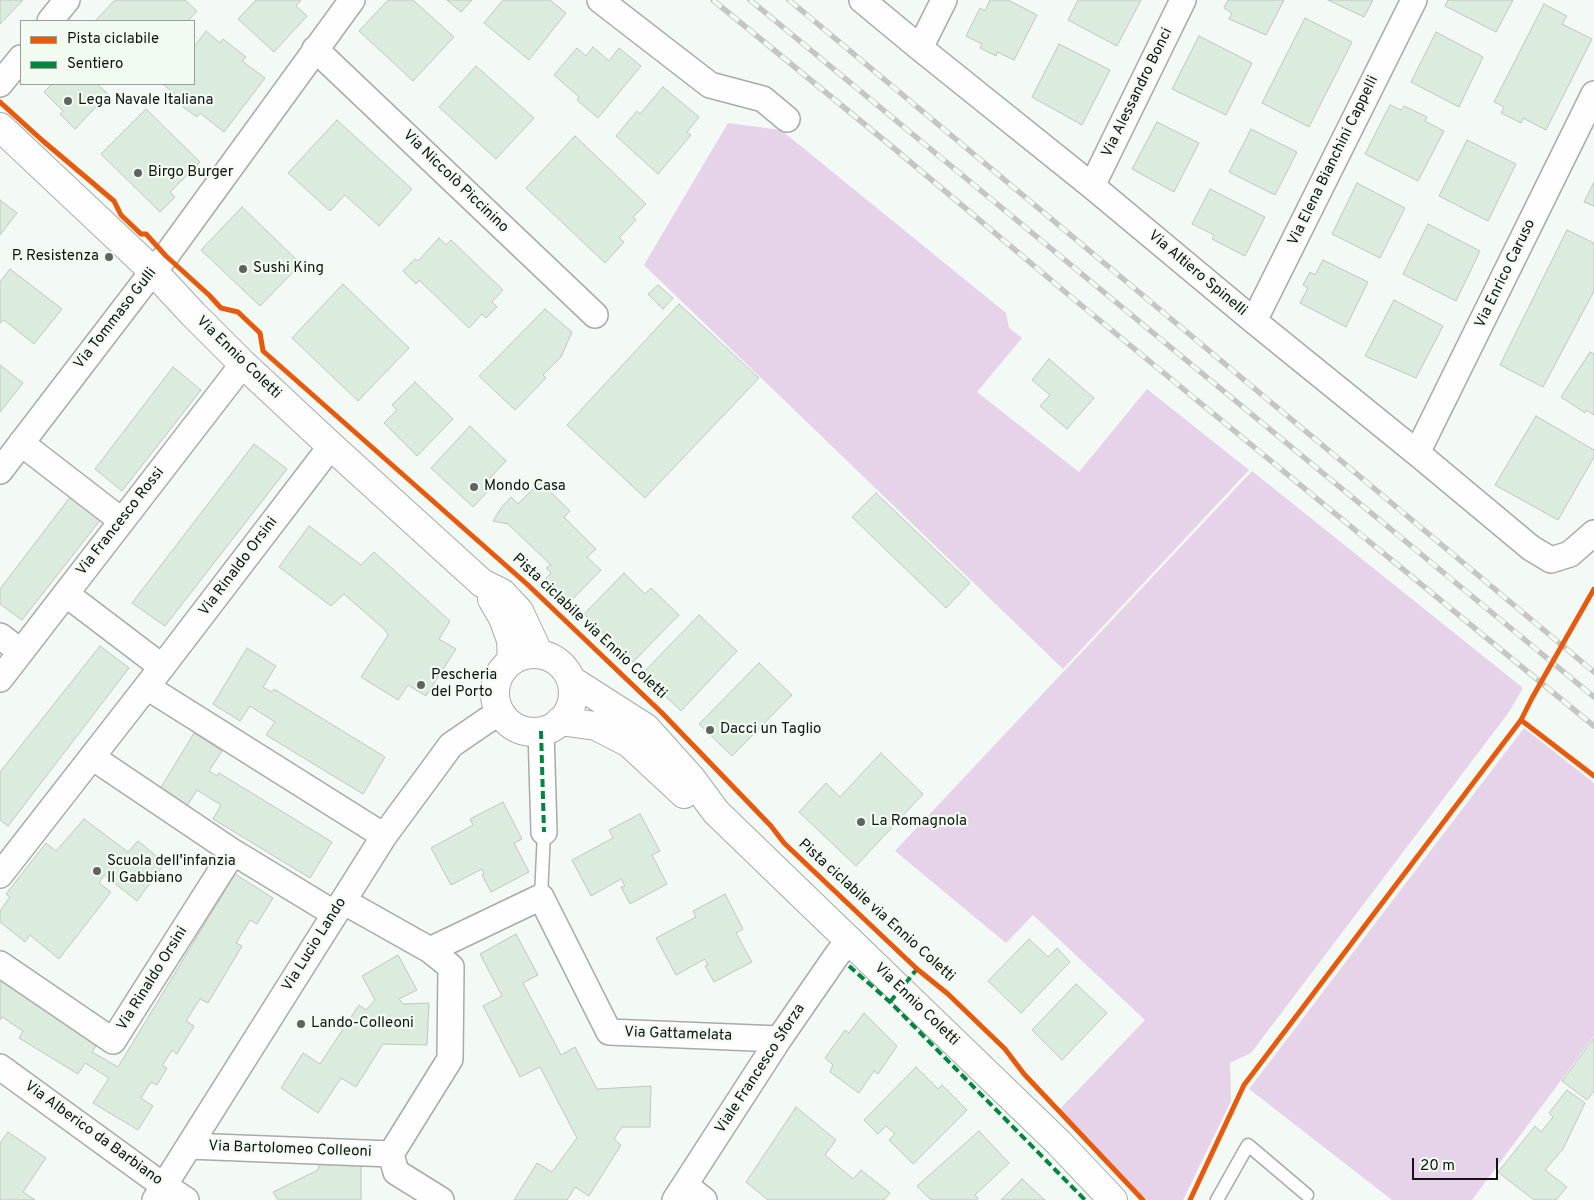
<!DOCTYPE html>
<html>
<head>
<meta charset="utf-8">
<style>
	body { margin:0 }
	#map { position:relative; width:1594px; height:1200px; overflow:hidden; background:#f3f9f4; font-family:Overpass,sans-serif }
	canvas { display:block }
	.legend { position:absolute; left:20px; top:20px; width:175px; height:65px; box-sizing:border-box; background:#f1fbf2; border:1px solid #979f98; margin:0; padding:6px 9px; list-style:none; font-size:15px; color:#111411 }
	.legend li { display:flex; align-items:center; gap:10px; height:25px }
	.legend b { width:25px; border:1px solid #979f98 }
	.scale { position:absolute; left:1412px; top:1158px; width:86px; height:22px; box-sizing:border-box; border:2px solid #111411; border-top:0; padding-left:6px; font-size:15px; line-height:18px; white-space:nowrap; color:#111411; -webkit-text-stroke:4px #f1fbf2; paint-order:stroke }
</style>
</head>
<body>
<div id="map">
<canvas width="1594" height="1200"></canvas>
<ul class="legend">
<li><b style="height:6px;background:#e8590c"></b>Pista ciclabile</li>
<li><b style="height:6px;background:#00873e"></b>Sentiero</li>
</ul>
<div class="scale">20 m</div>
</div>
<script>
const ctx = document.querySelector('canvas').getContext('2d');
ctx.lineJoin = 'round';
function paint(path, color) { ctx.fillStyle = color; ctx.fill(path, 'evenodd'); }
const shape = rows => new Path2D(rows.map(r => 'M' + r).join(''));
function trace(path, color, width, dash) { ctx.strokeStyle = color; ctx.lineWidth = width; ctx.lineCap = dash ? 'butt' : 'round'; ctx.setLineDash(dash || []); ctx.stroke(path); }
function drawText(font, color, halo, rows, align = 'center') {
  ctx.font = font + ' Overpass,sans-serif'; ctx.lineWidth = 4.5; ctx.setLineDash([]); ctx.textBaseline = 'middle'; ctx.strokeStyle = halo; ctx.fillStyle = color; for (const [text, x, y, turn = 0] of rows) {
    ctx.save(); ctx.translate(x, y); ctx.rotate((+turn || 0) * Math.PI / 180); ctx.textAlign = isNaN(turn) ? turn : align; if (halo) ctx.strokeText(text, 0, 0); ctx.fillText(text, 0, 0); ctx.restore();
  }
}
const green = shape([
	[728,123,781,130,1006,313,1009,328,1022,338,977,392,1079,472,1147,389,1249,470,1063,669,644,265],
	[1252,471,1523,688,1509,712,1251,1053,1230,1063,1231,1101,1183,1200,1147,1200,1058,1111,1145,1020,1033,915,1006,943,895,851],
	[1524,728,1594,783,1594,1036,1472,1200,1392,1200,1249,1089]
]);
const building = shape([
	[0,0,23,0,0,24,0,0],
	[115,0,185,0,197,11,188,21,95,21,115,0],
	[256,0,301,0,296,6,307,16,274,52,238,19,256,0],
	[388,0,413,0,454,37,413,81,359,31,388,0],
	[447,0,472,0,461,12,447,0],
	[503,0,550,0,566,13,529,60,484,23,503,0],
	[990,0,1008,0,1037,15,1014,60,997,52,996,56,980,48,982,44,966,36,980,8,985,11,990,0],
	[1078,0,1141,0,1117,46,1068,20,1078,0],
	[1228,0,1284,0,1266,35,1229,19,1232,13,1224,8,1228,0],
	[1328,0,1373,0,1364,17,1328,0],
	[1448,0,1513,0,1496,32,1445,6,1448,0],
	[1544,4,1567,16,1562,24,1592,39,1546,130,1523,118,1521,123,1501,113,1504,107,1494,102,1544,4],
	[1305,18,1352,42,1309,127,1262,103,1305,18],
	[206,31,220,43,223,39,246,57,242,61,265,78,224,132,200,113,197,117,183,107,186,103,164,85,165,84,194,84,194,47,206,31],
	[1436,32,1483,57,1459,107,1411,82,1436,32],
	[1199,36,1252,63,1226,115,1172,89,1199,36],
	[1059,44,1110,70,1082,125,1032,97,1059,44],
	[593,47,609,61,619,48,641,66,598,118,577,100,579,97,554,75,577,48,586,56,593,47],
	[476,66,534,118,496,159,439,107,476,66],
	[52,84,97,84,108,94,75,129,60,114,63,111,44,92,52,84],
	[663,87,699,117,687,132,691,135,658,174,616,136,637,111,640,114,663,87],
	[1390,105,1401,110,1404,106,1427,117,1425,121,1444,131,1418,181,1365,154,1390,105],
	[146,109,200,162,170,192,175,197,160,212,101,154,146,109],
	[337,120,412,189,379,226,345,195,330,211,288,173,337,120],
	[1157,122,1199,143,1174,192,1132,169,1157,122],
	[1251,129,1297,152,1275,195,1229,172,1251,129],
	[575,136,646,204,633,217,636,220,619,238,624,242,605,263,526,188,575,136],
	[1467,140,1516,164,1488,221,1439,196,1467,140],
	[1594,182,1594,206,1584,202,1594,182],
	[1357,183,1405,208,1380,258,1332,234,1357,183],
	[1210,189,1265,217,1245,256,1212,239,1214,235,1192,224,1210,189],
	[0,200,17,213,0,235,0,200],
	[242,207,301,264,260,306,201,250,242,207],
	[1428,224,1480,251,1456,301,1403,274,1428,224],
	[1567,230,1594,243,1594,291,1543,387,1500,365,1567,230],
	[439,238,446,245,451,240,503,290,492,302,497,307,486,318,482,314,469,328,419,280,416,284,403,271,415,259,418,261,439,238],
	[1323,260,1368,282,1346,327,1300,303,1308,288,1303,285,1310,272,1315,275,1323,260],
	[10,269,62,309,34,344,4,320,0,323,0,282,10,269],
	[343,284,409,348,358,401,292,338,343,284],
	[658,285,673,298,663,309,648,294,658,285],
	[1394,300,1443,326,1416,378,1365,356,1394,300],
	[679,304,759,378,645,498,567,425,679,304],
	[545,309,572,332,561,357,543,375,546,378,515,410,479,376,545,309],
	[1590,352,1594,354,1594,415,1586,410,1585,413,1561,397,1590,352],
	[1049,359,1094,398,1067,429,1040,406,1050,395,1032,380,1049,359],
	[0,365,23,383,0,412,0,365],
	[173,367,201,390,122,491,95,469,173,367],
	[415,382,453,419,417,456,384,423,397,410,392,405,415,382],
	[1536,416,1594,450,1594,457,1558,520,1495,485,1536,416],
	[470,426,506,461,485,483,491,488,473,507,431,468,470,426],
	[254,444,287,469,165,626,132,603,254,444],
	[540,482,570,511,564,517,596,549,587,557,601,570,567,605,543,581,551,573,546,568,551,565,508,524,493,521,501,508,511,497,518,504,540,482],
	[876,493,970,583,946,608,852,517,876,493],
	[71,496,101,519,22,620,0,604,0,589,71,496],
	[309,526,361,565,374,552,450,621,439,639,456,649,426,696,408,685,398,700,361,677,388,635,385,630,344,594,331,606,279,567,309,526],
	[624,573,645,594,651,588,679,615,633,662,584,614,624,573],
	[699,615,737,651,681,711,642,674,699,615],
	[100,646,129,668,8,826,0,820,0,772,100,646],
	[247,648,276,666,263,687,272,692,274,689,385,757,363,794,266,735,275,722,250,706,240,721,213,704,247,648],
	[759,663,792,695,732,756,699,724,759,663],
	[194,733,222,751,209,771,217,776,219,773,332,842,310,878,213,819,221,805,197,790,187,806,160,789,194,733],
	[881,753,923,794,856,866,799,812,826,783,840,797,881,753],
	[503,802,522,839,514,843,529,872,491,892,482,875,484,874,482,869,451,885,431,848,473,825,470,819,503,802],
	[640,814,660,851,652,855,667,884,630,904,621,887,625,886,621,879,591,896,572,860,613,838,609,830,640,814],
	[84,819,128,852,138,841,165,863,137,901,104,875,99,883,111,892,59,959,30,935,25,942,0,922,0,911,10,897,6,894,46,843,56,851,84,819],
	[235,874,273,898,257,924,250,920,236,943,242,946,208,1003,200,999,186,1021,194,1026,177,1054,172,1050,162,1066,167,1068,157,1085,151,1082,141,1098,153,1106,138,1130,93,1103,109,1078,85,1063,78,1074,19,1038,23,1031,2,1017,0,1020,0,974,99,1041,92,1052,118,1067,235,874],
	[725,894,743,929,736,933,752,962,714,982,705,966,708,965,705,959,676,975,656,938,696,917,693,911,725,894],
	[516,934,538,975,523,983,561,1055,575,1047,597,1089,651,1086,650,1127,622,1127,614,1139,621,1145,589,1196,575,1187,567,1200,514,1200,537,1163,552,1172,577,1138,540,1067,520,1077,483,1006,502,996,480,954,516,934],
	[1029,939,1048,957,1057,948,1070,962,1021,1013,988,981,1029,939],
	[398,955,417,990,399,999,403,1004,429,1003,427,1045,383,1044,356,1087,341,1078,318,1113,281,1088,303,1053,320,1064,359,1005,366,1010,375,1000,362,976,398,955],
	[1076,984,1107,1013,1062,1060,1032,1030,1076,984],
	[864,1013,897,1046,878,1074,874,1071,859,1093,830,1072,833,1065,825,1058,845,1030,849,1033,864,1013],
	[1594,1038,1594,1091,1587,1100,1562,1081,1594,1038],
	[916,1067,938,1089,942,1085,967,1110,913,1164,889,1140,895,1134,886,1126,878,1134,864,1120,916,1067],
	[1567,1090,1585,1103,1563,1149,1545,1170,1567,1187,1556,1200,1534,1200,1498,1172,1535,1126,1541,1132,1553,1117,1549,1113,1567,1090],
	[796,1107,836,1140,825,1155,853,1179,861,1170,890,1193,884,1200,768,1200,746,1182,796,1107],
	[979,1131,1009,1163,975,1195,978,1198,977,1200,931,1200,917,1186,979,1131],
	[8,1132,46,1158,23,1192,35,1200,0,1200,0,1143,8,1132],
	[319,1164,361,1164,361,1200,278,1200,273,1192,318,1170,319,1164],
	[1022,1179,1045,1200,1001,1200,1022,1179]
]);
const lane = shape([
	[541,897,544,832],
	[1217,1200,1248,1145,1307,1195]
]);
const street = shape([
	[600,0,710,85,763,99,787,119],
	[862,0,920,48,1092,186,1254,321,1417,453,1531,548,1551,560,1570,554,1594,533],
	[50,21,67,0],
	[920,48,944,0],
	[315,49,595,315],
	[0,84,21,58],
	[1092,186,1183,0],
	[1254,321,1414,0],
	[21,443,122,521],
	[1417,453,1594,94],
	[0,471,153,271,166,256,352,0],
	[66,594,162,667],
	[0,636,21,652],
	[0,679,243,364],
	[147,687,384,836],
	[541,731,544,832],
	[233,852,335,914],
	[0,875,162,667,331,446],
	[343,901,430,950,451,967,450,1059,391,1154],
	[430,950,541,897,609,1032,779,1039],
	[0,964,113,1041,233,852,92,757],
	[0,1067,154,1179,186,1200],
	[189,1146,391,1154,396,1172,441,1200],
	[685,1185,704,1200],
	[155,1200,384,836,451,745,486,721,500,713],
	[675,1200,779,1039,837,955,850,940]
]);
const secondary = shape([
	[0,127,153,271,193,314,243,364,331,446,482,583,502,593,519,611,539,654],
	[492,599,503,618,511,640,512,660],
	'495 693a39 39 0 1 1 78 0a39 39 0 1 1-78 0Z',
	[571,680,646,728,691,778,716,812,1059,1143,1113,1200],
	[560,721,596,726,629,743,684,794]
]);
const rail = shape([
	[713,0,896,150,1070,296,1594,726],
	[750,0,1594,697],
	[789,0,1594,672]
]);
const quiet = shape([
	[541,731,544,832],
	[849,966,890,1002,1085,1200],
	[890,1002,917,969]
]);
const cycleway = shape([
	[0,102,43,141,114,201,121,215,141,234,146,234,166,256,209,295,221,308,238,312,260,333,263,351,528,585,662,713,771,826,784,843,917,969,948,994,1005,1049,1024,1074,1143,1200],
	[1521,720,1594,776],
	[1190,1200,1244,1085,1521,720,1532,698,1594,589]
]);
const markers = [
	[68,101,5,"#606460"],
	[138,173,5,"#606460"],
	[109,257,5,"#606460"],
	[243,269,5,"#606460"],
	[474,487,5,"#606460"],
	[421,685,5,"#606460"],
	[710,730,5,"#606460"],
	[861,822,5,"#606460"],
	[97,871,5,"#606460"],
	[301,1024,5,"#606460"]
];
const streetNames = [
	["Via Alessandro Bonci",1138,93,-64],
	["Via Elena Bianchini Cappelli",1334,161,-64],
	["Via Niccolò Piccinino",455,182,44],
	["Via Altiero Spinelli",1197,274,40],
	["Via Enrico Caruso",1506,274,-64],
	["Via Tommaso Gulli",116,319,-52],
	["Via Ennio Coletti",238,358,44],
	["Via Francesco Rossi",121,522,-52],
	["Via Rinaldo Orsini",239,567,-53],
	["Pista ciclabile via Ennio Coletti",589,627,43],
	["Pista ciclabile via Ennio Coletti",876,911,42],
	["Via Lucio Lando",315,945,-58],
	["Via Rinaldo Orsini",153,979,-58],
	["Via Ennio Coletti",916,1005,44],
	["Via Gattamelata",678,1035,2],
	["Viale Francesco Sforza",761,1069,-57],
	["Via Alberico da Barbiano",93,1134,36],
	["Via Bartolomeo Colleoni",290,1150,2]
];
const poiNames = [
	["Lega Navale Italiana",78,101],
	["Birgo Burger",148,173],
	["P. Resistenza",99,257,"right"],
	["Sushi King",253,269],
	["Mondo Casa",484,487],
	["Pescheria",431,676],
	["del Porto",431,693],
	["Dacci un Taglio",720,730],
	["La Romagnola",871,822],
	["Scuola dell'infanzia",107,862],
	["Il Gabbiano",107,879],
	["Lando-Colleoni",311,1024]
];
paint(green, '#e6d3ea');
paint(building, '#dbebdd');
trace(building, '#c1c5c1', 1);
trace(lane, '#a8aba8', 15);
trace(street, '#a8aba8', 28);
trace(secondary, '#a8aba8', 30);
trace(lane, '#fdfefd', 12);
trace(street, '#fdfefd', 25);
trace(secondary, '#fdfefd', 28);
trace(rail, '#c4c5c4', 5.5);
trace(rail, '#f1fbf2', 4, [11]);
trace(quiet, '#00873e', 4, [8, 4]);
trace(cycleway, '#e8590c', 5);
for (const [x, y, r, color] of markers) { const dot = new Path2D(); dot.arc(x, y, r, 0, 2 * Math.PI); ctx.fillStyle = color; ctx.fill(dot); trace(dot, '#f1fbf2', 2); }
drawText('15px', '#111411', '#f1fbf2', streetNames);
drawText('15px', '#111411', '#f1fbf2', poiNames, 'left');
</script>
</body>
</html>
